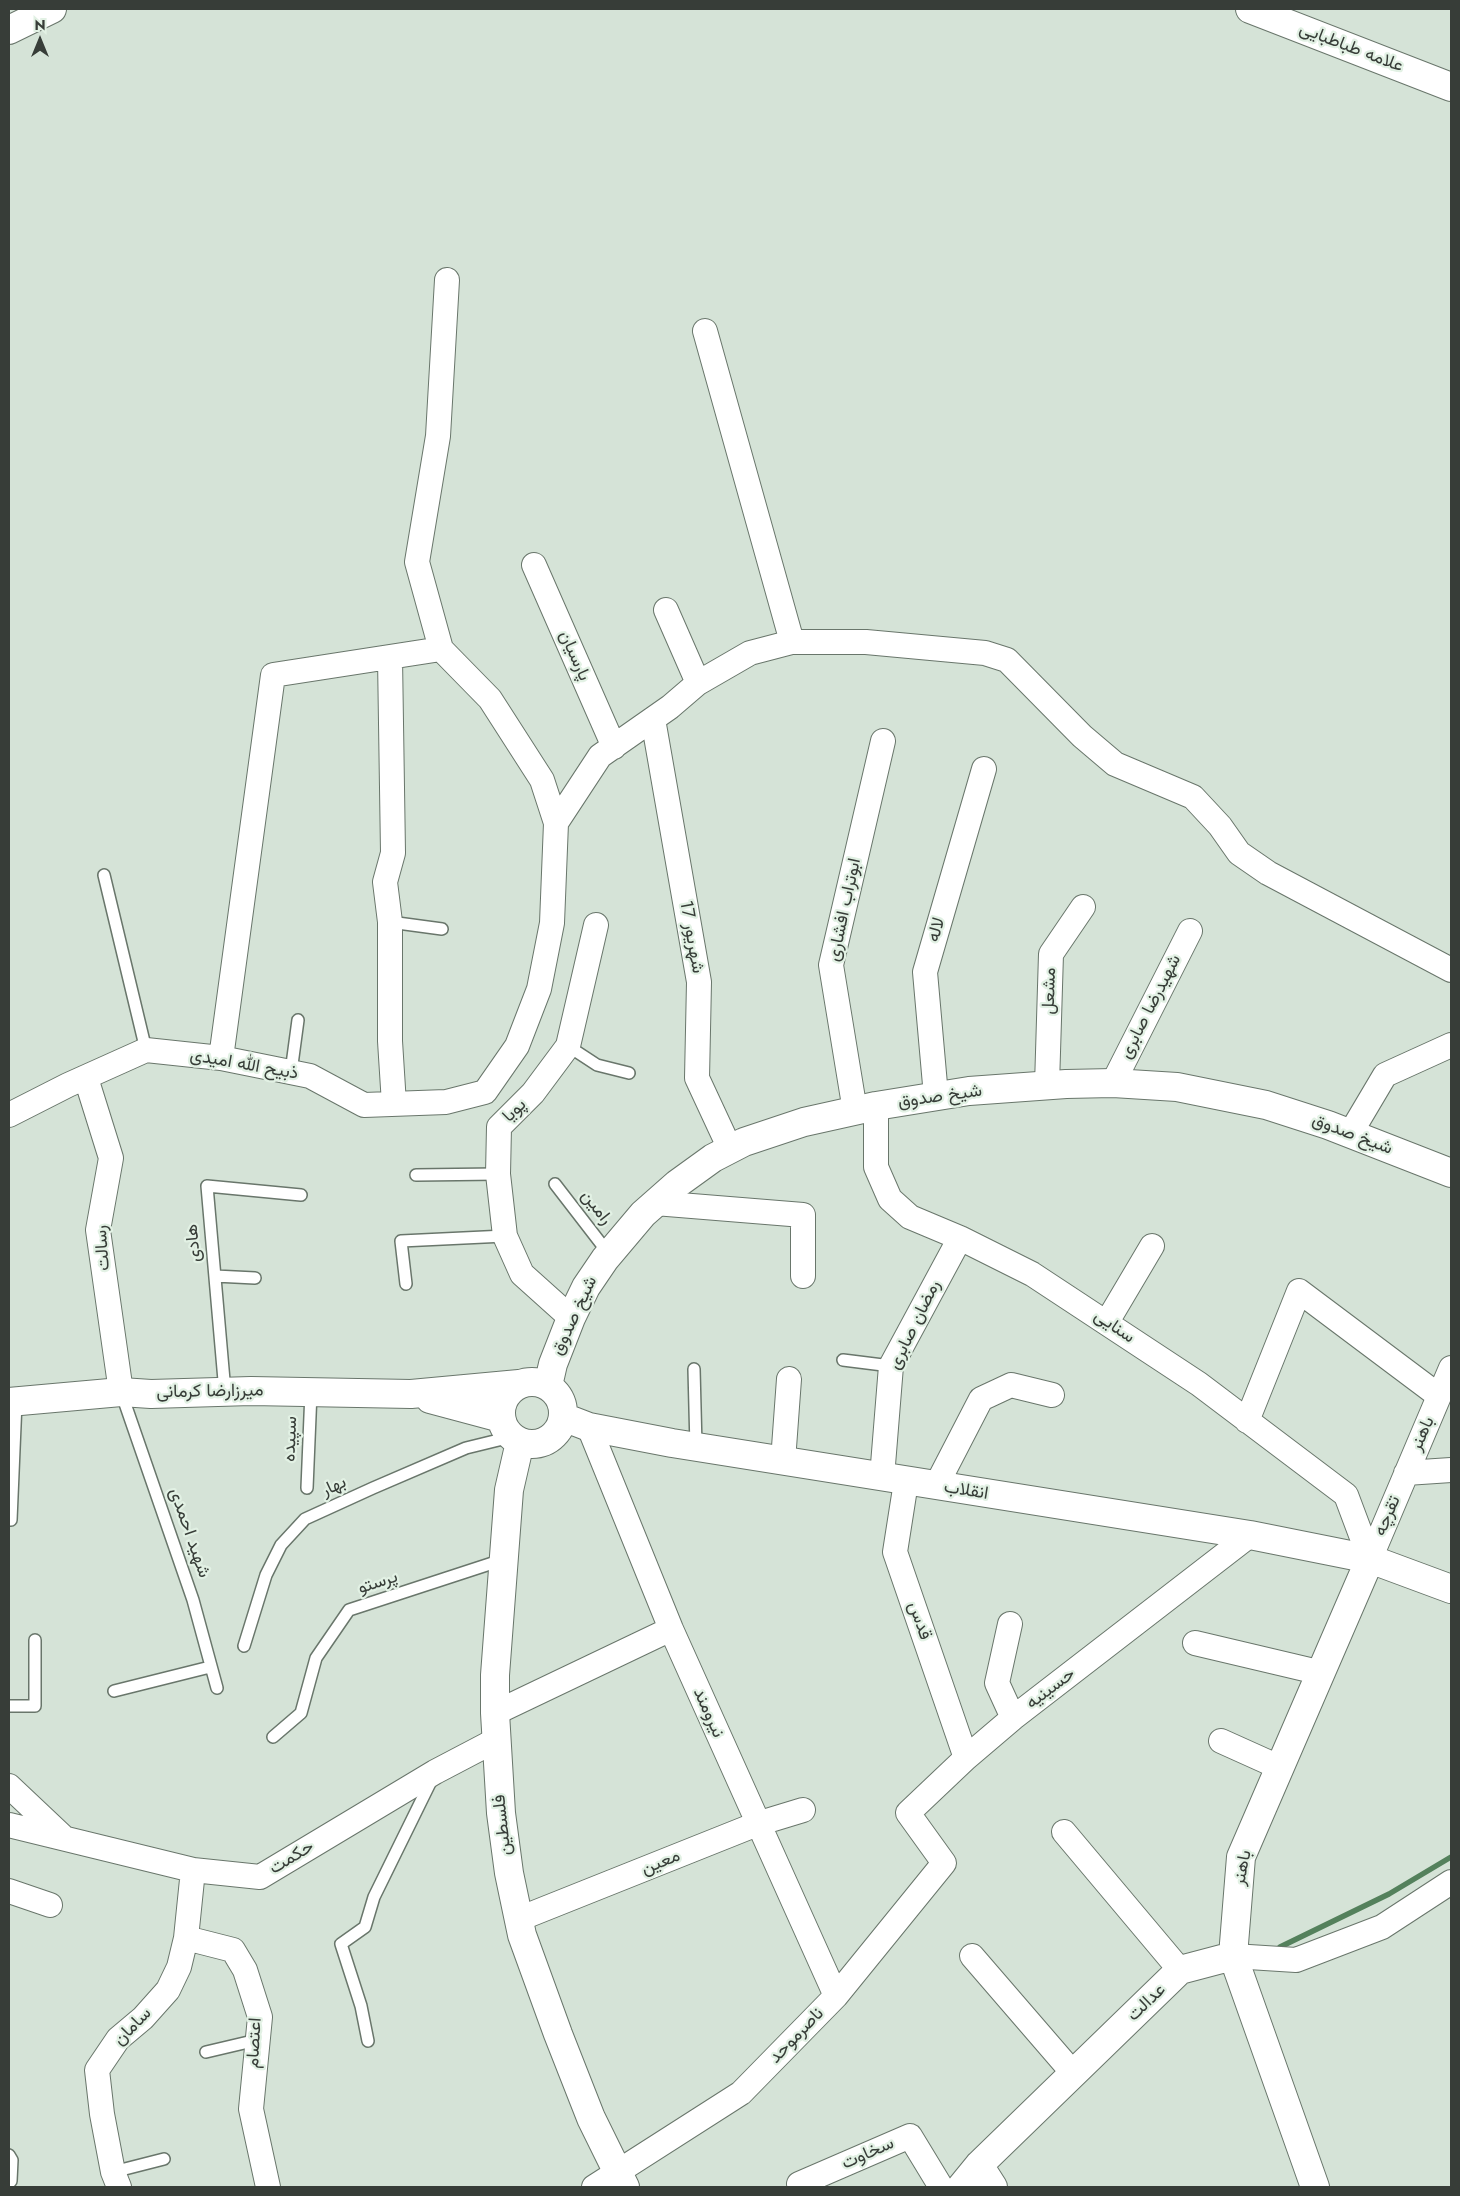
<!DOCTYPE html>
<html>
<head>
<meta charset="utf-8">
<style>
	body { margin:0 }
	#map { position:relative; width:1460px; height:2196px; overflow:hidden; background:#d5e3d7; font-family:Jost,sans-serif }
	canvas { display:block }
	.frame { position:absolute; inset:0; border:10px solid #373d38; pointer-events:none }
	.north { position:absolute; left:15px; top:15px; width:50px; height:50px; -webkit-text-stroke:4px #e2f1e4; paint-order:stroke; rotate:0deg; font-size:14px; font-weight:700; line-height:20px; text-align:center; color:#373d38 }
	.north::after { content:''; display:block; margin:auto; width:18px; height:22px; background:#373d38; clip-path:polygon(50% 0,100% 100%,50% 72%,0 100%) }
</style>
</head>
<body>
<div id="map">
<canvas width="1460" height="2196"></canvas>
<div class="frame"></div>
<div class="north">N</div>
</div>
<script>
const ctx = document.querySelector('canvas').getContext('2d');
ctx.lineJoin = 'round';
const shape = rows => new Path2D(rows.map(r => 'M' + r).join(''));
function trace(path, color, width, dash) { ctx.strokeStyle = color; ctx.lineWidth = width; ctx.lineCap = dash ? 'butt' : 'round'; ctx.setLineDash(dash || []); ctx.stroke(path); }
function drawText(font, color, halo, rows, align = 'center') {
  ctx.font = font + ' Jost,Vazirmatn,sans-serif'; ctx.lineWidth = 4.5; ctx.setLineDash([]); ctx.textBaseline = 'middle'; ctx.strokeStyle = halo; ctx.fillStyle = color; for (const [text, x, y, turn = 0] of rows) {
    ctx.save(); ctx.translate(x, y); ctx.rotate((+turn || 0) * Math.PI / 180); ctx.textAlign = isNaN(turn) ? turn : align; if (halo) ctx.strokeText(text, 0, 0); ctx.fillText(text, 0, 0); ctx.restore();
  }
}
const stream = shape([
	[1280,1947,1389,1894,1451,1857]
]);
const lane = shape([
	[104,875,146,1050],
	[390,922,442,929],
	[568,1046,597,1065,629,1073],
	[291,1072,298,1020],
	[416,1175,498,1174],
	[555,1184,609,1254],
	[215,1276,255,1278],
	[406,1284,401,1241,505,1236],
	[843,1360,891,1366],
	[694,1369,696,1447],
	[121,1392,193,1600,217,1688],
	[225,1392,207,1186,301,1195],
	[307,1488,311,1392],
	[9,1520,11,1520,16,1402],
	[244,1646,266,1575,281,1545,305,1519,373,1488,466,1448,511,1437],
	[114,1691,210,1667],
	[9,1706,35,1706,35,1640],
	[273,1737,301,1713,316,1658,349,1610,502,1560],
	[368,2041,361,2006,341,1944,365,1927,374,1897,432,1779],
	[206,2052,257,2040],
	[9,2155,12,2160,11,2181,9,2183],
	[113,2172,164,2159]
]);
const street = shape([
	[705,331,792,642],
	[534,565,614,747],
	[666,610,698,683],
	[441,649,417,562,438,436,447,280],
	[390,658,393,853,385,882,390,922,390,1041,394,1104],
	[653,719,699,982,697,1078,730,1149],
	[221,1058,273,675,441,649,490,699,542,780,556,823],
	[86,1078,111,1158,98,1230,121,1392],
	[1113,1083,1190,931],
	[1047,1085,1051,954,1083,907],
	[936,1096,925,972,984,769],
	[876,1106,876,1167,890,1199,910,1217,960,1238,1032,1274,1199,1384,1346,1495,1370,1559],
	[855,1111,831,965,883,741],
	[9,1115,68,1085,146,1050,221,1058,310,1076,364,1105,446,1102,485,1092,517,1046,539,989,552,923,556,823,600,756,670,707,698,683,750,653,792,642,866,642,985,653,1007,660,1082,736,1115,764,1193,797,1220,826,1239,853,1268,873,1451,970],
	[1350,1134,1385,1075,1451,1045],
	[655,1203,803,1215,803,1276],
	[571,1318,522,1274,505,1236,498,1174,499,1127,533,1093,568,1046,596,925],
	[1107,1322,1152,1246],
	[1247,1421,1299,1291,1439,1396],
	[589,1427,671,1629,836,1996],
	[783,1461,789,1379],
	[1406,1473,1451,1470],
	[882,1477,891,1366,960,1238],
	[906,1482,895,1552,966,1758],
	[936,1486,981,1399,1011,1385,1052,1395],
	[1370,1559,1451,1368],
	[1010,1624,997,1683,1013,1718],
	[1195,1643,1322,1673],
	[495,1713,671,1629],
	[1221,1741,1281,1768],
	[9,1786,62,1836],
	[9,1825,193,1870,260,1877,435,1772,496,1740],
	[1064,1832,1180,1970],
	[9,1891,50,1905],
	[519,1919,757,1824,803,1810],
	[186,1938,233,1950,245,1970,260,2017,251,2109,268,2187],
	[972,1956,1073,2073],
	[1233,1956,1296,1960,1382,1927,1451,1882],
	[799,2184,910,2136,941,2187],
	[119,2187,113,2172,102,2114,97,2070,118,2039,143,2018,168,1990,179,1967,186,1938,193,1870],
	[594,2187,741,2093,836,1996,944,1863,908,1813,966,1758,1013,1718,1250,1535]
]);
const secondary = shape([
	[1250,9,1451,87],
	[9,30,52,9],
	'501 1413a31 31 0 1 1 62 0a31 31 0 1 1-62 0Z',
	[548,1386,553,1364,571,1318,586,1287,605,1259,643,1214,677,1184,713,1158,744,1142,804,1122,876,1106,969,1091,1066,1084,1113,1083,1177,1087,1266,1105,1328,1125,1451,1173],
	[430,1399,501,1418],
	[9,1402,121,1392,151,1394,251,1391,411,1394,519,1384],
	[563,1417,589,1427,672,1443,1250,1535,1370,1559,1451,1589],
	[520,1442,509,1490,495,1675,495,1713,501,1813,509,1873,522,1935,558,2034,591,2118,625,2187],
	[979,2165,993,2187],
	[961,2187,979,2165,1180,1970,1233,1956],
	[1315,2187,1233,1956,1241,1857,1370,1559]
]);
const streetNames = [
	["علامه طباطبایی",1351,48,21],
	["پارسیان",574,656,66],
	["ابوتراب افشاری",845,910,-78],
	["لاله",937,930,-74],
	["17 شهریور",691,937,80],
	["مشعل",1050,991,-88],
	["شهیدرضا صابری",1151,1007,-63],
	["ذبیح الله امیدی",244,1065,10],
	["شیخ صدوق",940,1097,-8],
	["پویا",515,1111,-45],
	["شیخ صدوق",1352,1135,21],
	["رامین",596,1208,52],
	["هادی",194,1243,-95],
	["رسالت",103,1248,-94],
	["شیخ صدوق",575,1316,-65],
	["رمضان صابری",915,1325,-64],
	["سنایی",1114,1327,34],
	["میرزارضا کرمانی",210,1392,-1],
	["باهنر",1423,1434,-66],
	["سپیده",291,1439,-88],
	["بهار",334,1487,-25],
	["انقلاب",966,1491,9],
	["تقرچه",1388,1516,-67],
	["شهید احمدی",189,1533,71],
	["پرستو",378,1583,-18],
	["قدس",919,1621,71],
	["حسینیه",1051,1689,-37],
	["نیرومند",708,1713,66],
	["فلسطین",503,1825,-96],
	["حکمت",292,1858,-31],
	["معین",661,1863,-22],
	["باهنر",1243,1868,-79],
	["عدالت",1147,2003,-44],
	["سامان",133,2027,-46],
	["ناصرموحد",797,2036,-46],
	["اعتصام",255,2043,-87],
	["سخاوت",868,2154,-24]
];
trace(stream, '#54815c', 5.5);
trace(lane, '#69766b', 14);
trace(street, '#69766b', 26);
trace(secondary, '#69766b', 30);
trace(lane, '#fff', 11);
trace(street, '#fff', 24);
trace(secondary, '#fff', 28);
drawText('18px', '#373d38', '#e2f1e4', streetNames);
</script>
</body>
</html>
